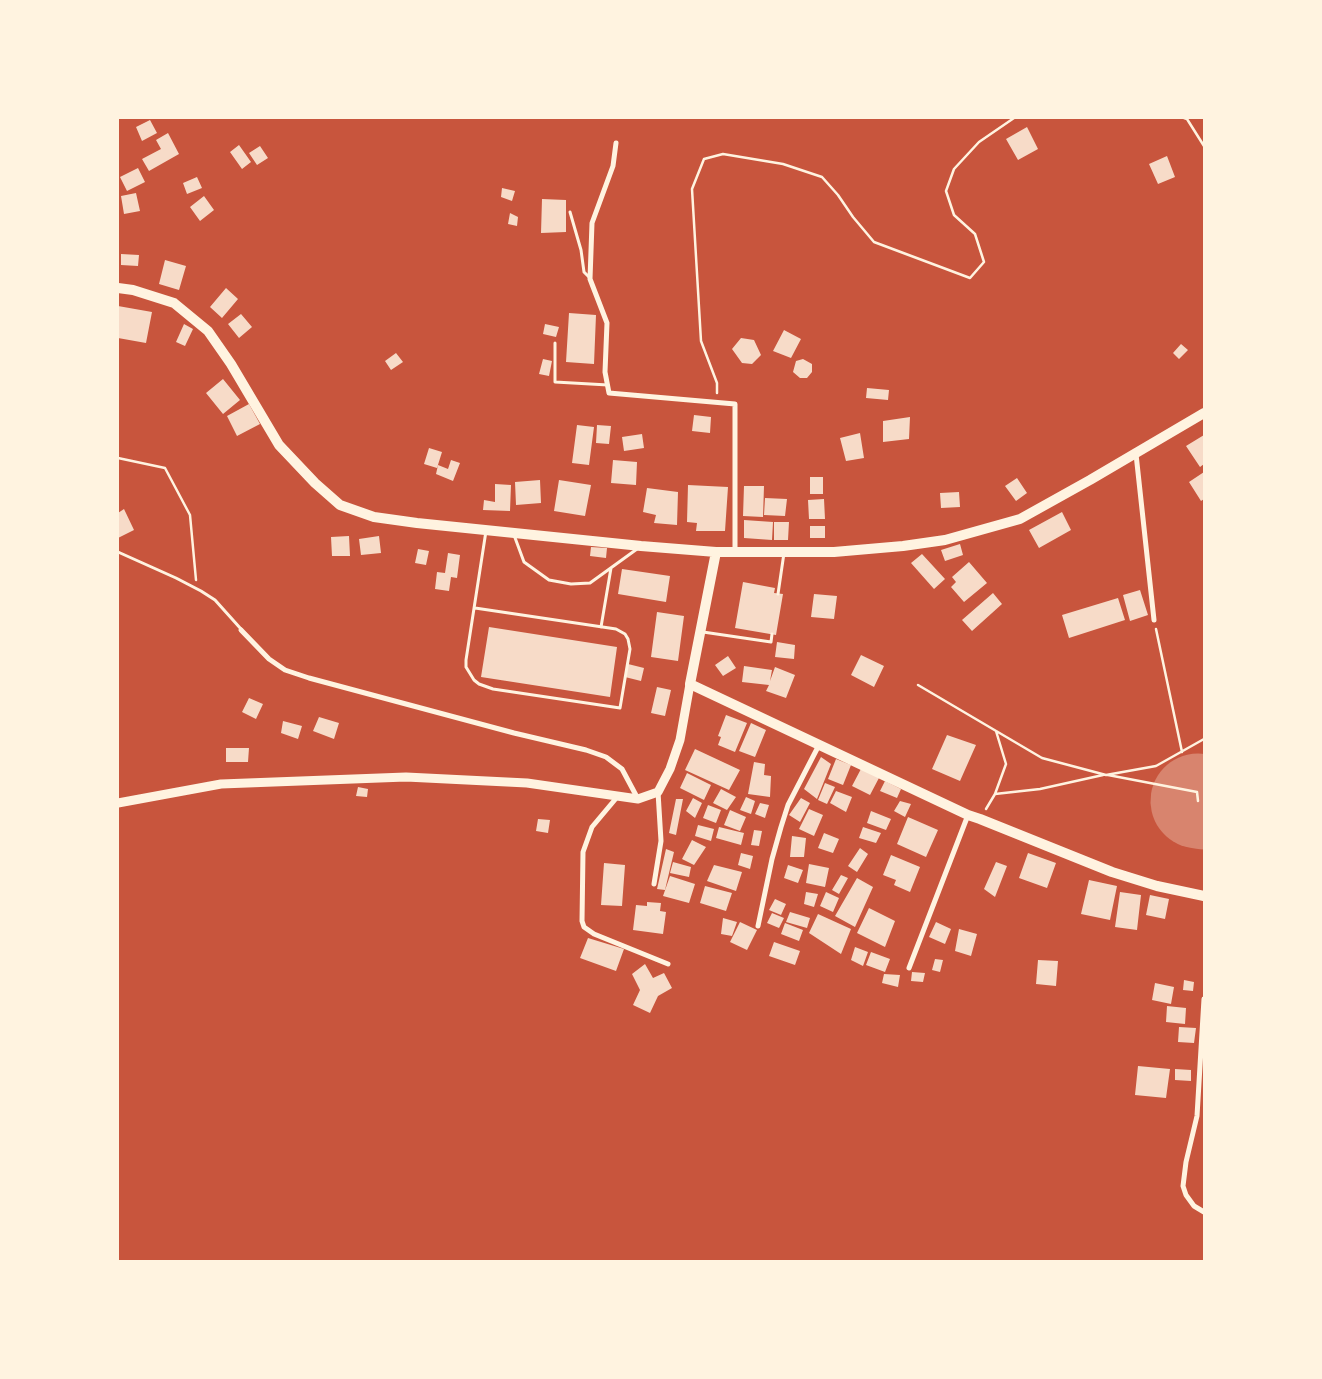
<!DOCTYPE html>
<html>
<head>
<meta charset="utf-8">
<style>
	body { margin:0 }
	#map { position:relative; width:1322px; height:1379px; overflow:hidden; background:#c8553d; font-family:"Archivo Narrow",sans-serif }
	canvas { display:block }
	.frame { position:absolute; inset:0; border:119px solid #fff3e0; pointer-events:none }
</style>
</head>
<body>
<div id="map">
<canvas width="1322" height="1379"></canvas>
<div class="frame"></div>
</div>
<script>
const ctx = document.querySelector('canvas').getContext('2d');
ctx.lineJoin = 'round';
const shape = rows => new Path2D(rows.map(r => 'M' + r).join(''));
function trace(path, color, width, dash) { ctx.strokeStyle = color; ctx.lineWidth = width; ctx.lineCap = dash ? 'butt' : 'round'; ctx.setLineDash(dash || []); ctx.stroke(path); }
function paint(path, color) { ctx.fillStyle = color; ctx.fill(path, 'evenodd'); }
const runway = shape([
	[1198,801,1204,802]
]);
const building = shape([
	[150,120,157,133,142,141,136,127],
	[1027,127,1038,149,1018,160,1006,139],
	[168,133,179,154,149,171,142,159,161,149,156,140],
	[239,145,251,162,242,169,230,152],
	[260,146,268,158,257,165,249,153],
	[1167,156,1175,177,1158,184,1149,164],
	[138,168,145,182,127,191,120,177],
	[197,177,202,188,187,194,183,183],
	[502,188,515,191,512,201,501,197],
	[136,193,140,211,124,214,121,196],
	[204,196,214,210,200,221,190,207],
	[542,199,566,200,566,232,541,233],
	[510,213,518,217,517,226,508,224],
	[121,254,139,255,138,266,121,265],
	[165,260,186,266,179,290,159,284],
	[226,288,238,299,222,318,210,307],
	[118,306,152,312,146,343,118,338],
	[569,313,596,315,594,364,566,362],
	[241,314,252,327,239,338,228,324],
	[184,324,193,329,185,346,176,342],
	[545,324,559,327,556,337,543,334],
	[784,330,801,339,791,358,773,351],
	[741,338,754,340,761,355,752,364,742,363,732,349],
	[1181,344,1188,350,1179,359,1173,353],
	[396,353,403,362,391,370,385,361],
	[543,359,552,361,549,376,539,374],
	[803,359,812,364,812,372,807,378,800,378,793,372,796,361],
	[223,379,240,400,223,414,206,393],
	[867,388,889,390,888,400,866,398],
	[249,404,260,424,237,436,227,416],
	[694,415,711,417,710,433,692,431],
	[910,417,909,439,883,442,883,421],
	[577,425,594,427,589,465,572,463],
	[597,425,611,426,609,444,596,443],
	[860,433,864,458,846,461,840,438],
	[642,434,644,448,624,451,622,437],
	[1204,435,1204,464,1200,467,1186,446],
	[429,448,442,452,437,468,424,464],
	[451,460,460,463,453,481,436,474,438,465,448,469],
	[613,460,637,462,636,485,611,483],
	[1204,472,1204,499,1201,501,1189,482],
	[810,477,823,477,823,494,810,494],
	[1017,478,1027,493,1016,501,1005,486],
	[540,480,541,503,516,505,515,482],
	[559,480,591,485,585,516,554,511],
	[495,484,511,485,510,511,483,510,484,500,495,502],
	[688,485,728,487,725,531,696,531,697,523,687,522],
	[744,486,764,486,763,517,743,516],
	[647,488,678,492,677,525,654,523,656,515,643,512],
	[959,492,960,507,941,508,940,493],
	[765,498,787,499,785,516,764,515],
	[824,499,825,519,809,519,808,500],
	[124,509,134,530,118,538,118,513],
	[1062,512,1071,530,1039,548,1029,530],
	[744,520,773,522,772,540,744,538],
	[774,522,789,522,788,540,774,540],
	[810,526,825,526,825,538,810,538],
	[349,536,350,556,332,556,331,537],
	[379,536,381,553,361,555,359,539],
	[960,544,963,555,945,561,941,550],
	[591,547,607,548,606,558,590,556],
	[418,549,429,551,426,565,415,563],
	[448,553,460,555,457,578,451,577,449,591,435,589,437,572,445,573],
	[922,554,945,579,934,589,911,563],
	[969,562,987,583,964,602,951,587,956,582,952,577],
	[622,569,670,576,666,602,618,594],
	[743,582,775,588,774,593,783,594,776,635,735,628],
	[1140,590,1148,615,1130,621,1123,595],
	[993,593,1002,604,972,631,962,620],
	[814,594,837,596,834,619,811,617],
	[1118,598,1125,620,1069,638,1062,615],
	[657,612,684,616,678,661,651,657],
	[489,627,617,647,610,697,481,677],
	[777,642,795,645,794,659,775,657],
	[861,655,884,666,874,687,851,675],
	[728,656,736,668,723,676,715,665],
	[628,664,644,668,641,681,625,677],
	[744,666,772,670,770,681,775,667,795,675,786,698,766,691,769,685,742,682],
	[657,687,671,690,665,716,651,713],
	[249,698,263,704,256,719,242,712],
	[726,715,747,723,735,752,718,745,721,737,718,736],
	[319,717,339,723,334,739,313,731],
	[283,721,302,726,298,739,281,733],
	[751,723,766,730,755,757,739,751],
	[947,735,976,745,960,781,932,769],
	[226,748,249,748,248,762,226,762],
	[695,749,740,770,729,790,685,770],
	[821,757,831,764,817,799,804,789],
	[836,759,851,765,843,785,828,779],
	[754,762,765,764,764,775,771,776,770,797,748,794],
	[862,767,880,776,870,795,852,786],
	[687,773,711,785,704,800,680,788],
	[885,781,901,789,897,798,880,791],
	[825,783,835,787,827,804,818,800],
	[358,787,368,789,367,797,356,796],
	[721,789,736,797,727,810,713,803],
	[836,791,852,797,846,812,830,803],
	[746,797,755,801,751,814,740,810],
	[693,798,702,803,695,818,686,811],
	[801,798,810,803,800,822,789,815],
	[676,799,683,799,676,835,669,833],
	[900,801,911,804,905,817,894,811],
	[760,803,769,805,765,818,755,814],
	[708,805,721,810,716,823,703,818],
	[809,809,823,815,814,836,799,829],
	[730,810,746,817,740,831,724,825],
	[871,811,891,819,886,830,867,823],
	[908,817,938,830,926,857,897,844],
	[538,819,550,820,548,833,536,831],
	[698,825,714,829,711,841,695,836],
	[719,827,744,833,741,845,716,838],
	[863,827,881,833,876,843,859,838],
	[754,830,762,831,759,846,751,845],
	[824,833,839,839,833,853,818,848],
	[792,836,806,838,804,857,790,857],
	[692,840,706,847,694,865,682,859],
	[860,848,868,854,857,872,848,866],
	[666,849,674,852,665,890,657,889],
	[741,853,753,856,750,869,738,865],
	[1028,853,1056,863,1047,888,1019,878],
	[891,855,920,867,910,892,894,885,896,880,883,875],
	[673,862,691,867,689,877,670,873],
	[996,862,1007,866,995,897,984,889],
	[604,863,625,865,622,906,601,905],
	[809,864,829,868,825,887,806,883],
	[714,865,742,872,736,891,707,881],
	[788,865,803,870,798,883,784,878],
	[841,875,848,878,839,894,832,890],
	[670,876,695,884,689,903,663,896],
	[857,878,873,887,855,927,835,916],
	[1089,880,1117,886,1110,920,1081,914],
	[705,886,732,893,726,911,700,903],
	[806,892,818,894,814,907,804,904],
	[826,892,839,898,833,912,820,906],
	[1120,892,1141,895,1137,930,1115,927],
	[1150,895,1169,899,1165,919,1146,915],
	[775,899,786,904,781,915,769,910],
	[647,902,661,903,660,911,666,912,663,934,633,930,636,905,647,906],
	[869,908,895,921,885,947,857,933],
	[790,912,810,918,807,928,786,922],
	[772,913,784,918,779,928,767,923],
	[818,914,851,929,841,954,809,933],
	[723,918,737,922,732,936,721,934],
	[740,922,757,930,747,950,730,942],
	[936,922,951,929,945,944,929,937],
	[785,923,803,930,799,941,781,934],
	[959,929,977,934,971,956,955,951],
	[588,938,624,949,616,971,580,958],
	[774,942,800,951,795,965,769,956],
	[855,947,868,952,863,966,851,960],
	[871,952,890,959,885,972,866,965],
	[935,959,943,960,940,972,932,970],
	[1038,960,1058,961,1056,986,1036,984],
	[645,964,653,978,664,973,672,988,658,996,650,1013,633,1005,640,990,632,974],
	[912,972,925,973,923,982,911,981],
	[884,974,900,975,898,987,882,983],
	[1184,980,1194,982,1193,991,1183,990],
	[1155,983,1174,987,1171,1004,1152,1000],
	[1167,1006,1186,1008,1185,1024,1166,1022],
	[1179,1027,1196,1028,1194,1043,1178,1042],
	[1138,1066,1170,1069,1166,1098,1135,1095],
	[1175,1069,1191,1070,1191,1081,1175,1080]
]);
const path = shape([
	[1184,118,1187,119,1204,146],
	[717,393,717,383,701,341,692,189,704,159,723,154,783,164,822,177,838,195,853,217,874,242,970,278,984,262,975,234,954,215,946,191,954,169,979,142,1014,118],
	[118,458,165,468,190,515,196,580],
	[1156,629,1182,752],
	[918,685,1042,758,1106,775,1156,766,1204,739],
	[1108,775,1197,792,1198,801],
	[995,794,1006,764,996,731],
	[986,809,995,794,1040,789,1103,775]
]);
const service = shape([
	[570,212,581,250,584,272,589,277],
	[555,343,555,382,608,385],
	[514,535,524,562,549,580,571,584,590,583,637,549],
	[118,552,176,578,201,591,215,600,241,629],
	[778,594,784,553],
	[475,608,616,629,625,634,628,639,630,649,620,708,493,689,479,684,474,680,466,667,466,660,486,531],
	[601,627,611,568],
	[703,632,771,642,772,634]
]);
const minor = shape([
	[616,143,613,166,592,223,590,279,607,323,605,372,609,393,735,404,735,552],
	[1136,454,1154,620],
	[241,630,269,659,285,670,309,678,514,733,586,750,606,757,622,769,638,799],
	[618,796,592,827,583,852,582,921,584,927,594,934,668,964],
	[654,884,661,841,658,792],
	[758,926,772,859,781,827,788,805,819,745],
	[909,968,968,815],
	[1204,999,1197,1116,1186,1162,1183,1186,1186,1195,1194,1206,1204,1212]
]);
const tertiary = shape([
	[118,803,221,784,406,777,527,783,638,799,658,792,670,769,680,740,690,684]
]);
const secondary = shape([
	[118,288,133,290,174,303,208,331,231,364,279,445,315,483,340,505,374,517,417,523,641,546,716,552,834,552,903,546,945,540,1020,519,1090,480,1204,413],
	[716,552,690,684,968,815,980,819,1112,872,1157,886,1204,896]
]);
trace(runway, '#d8846e', 95);
paint(building, '#f7dbc8');
trace(path, '#fff3e0', 2.5);
trace(service, '#fff3e0', 3);
trace(minor, '#fff3e0', 5);
trace(tertiary, '#fff3e0', 9);
trace(secondary, '#fff3e0', 10);
</script>
</body>
</html>
